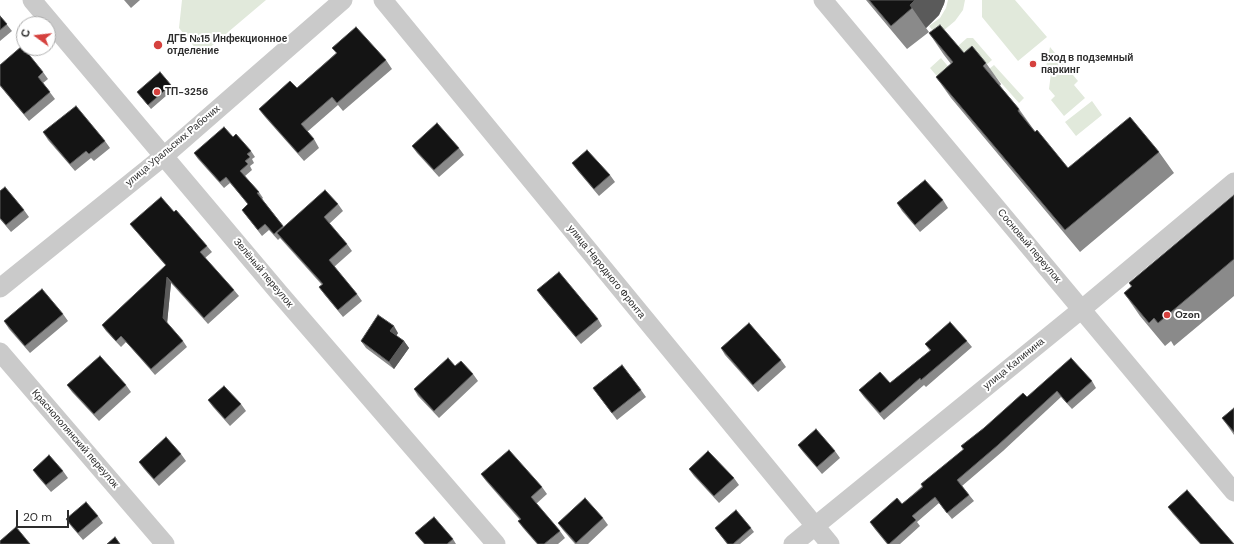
<!DOCTYPE html>
<html>
<head>
<meta charset="utf-8">
<style>
	body { margin:0 }
	#map { position:relative; width:1234px; height:544px; overflow:hidden; background:#fff; font-family:"DM Sans",sans-serif }
	canvas { display:block }
	.north { position:absolute; left:16px; top:16px; width:40px; height:40px; box-sizing:border-box; background:#fff; border:1px solid #ababab; border-radius:50%; rotate:285deg; font-size:11px; font-weight:700; line-height:16px; text-align:center; color:#2d2d2d }
	.north::after { content:''; display:block; margin:auto; width:14px; height:18px; background:#d5413e; clip-path:polygon(50% 0,100% 100%,50% 72%,0 100%) }
	.scale { position:absolute; left:16px; top:510px; width:53px; height:18px; box-sizing:border-box; border:2px solid #2d2d2d; border-top:0; padding-left:5px; font-size:12px; line-height:14px; white-space:nowrap; color:#2d2d2d; -webkit-text-stroke:3px #fff; paint-order:stroke }
</style>
</head>
<body>
<div id="map">
<canvas width="1234" height="544"></canvas>
<div class="north">С</div>
<div class="scale">20 m</div>
</div>
<script>
const ctx = document.querySelector('canvas').getContext('2d');
ctx.lineJoin = 'round';
function paint(path, color) { ctx.fillStyle = color; ctx.fill(path, 'evenodd'); }
const shape = rows => new Path2D(rows.map(r => 'M' + r).join(''));
function trace(path, color, width, dash) { ctx.strokeStyle = color; ctx.lineWidth = width; ctx.lineCap = dash ? 'butt' : 'round'; ctx.setLineDash(dash || []); ctx.stroke(path); }
function drawText(font, color, halo, rows, align = 'center') {
  ctx.font = font + ' "DM Sans",sans-serif'; ctx.lineWidth = 4; ctx.setLineDash([]); ctx.textBaseline = 'middle'; ctx.strokeStyle = halo; ctx.fillStyle = color; for (const [text, x, y, turn = 0] of rows) {
    ctx.save(); ctx.translate(x, y); ctx.rotate((+turn || 0) * Math.PI / 180); ctx.textAlign = isNaN(turn) ? turn : align; if (halo) ctx.strokeText(text, 0, 0); ctx.fillText(text, 0, 0); ctx.restore();
  }
}
const green = shape([
	[182,0,266,0,201,55,179,28],
	[948,0,965,0,963,10,955,21,937,36,929,26,940,18,946,8],
	[982,0,1015,0,1047,37,1018,61,982,17],
	[967,38,973,38,992,60,952,94,930,68,941,58,952,71,967,58,958,46],
	[1050,47,1078,81,1074,85,1085,98,1064,116,1051,100,1055,96,1049,89,1051,73,1046,67],
	[994,65,1024,98,1019,103,989,69],
	[1092,101,1102,115,1076,136,1065,122]
]);
const minor = shape([
	[32,0,280,294,496,544],
	[383,0,830,544],
	[823,0,1234,492],
	[0,288,164,156,343,0],
	[0,352,165,544],
	[793,544,1082,309,1234,182]
]);
const wall = shape([
	[124,0,140,0,131,8],
	[866,0,945,0,944,4,939,15,926,28,929,32,907,49],
	[0,16,12,31,0,41],
	[929,33,964,53,986,63,1001,84,1000,86,1019,109,1034,130,1068,168,1159,152,1174,173,1080,252,951,98,936,77,951,64,944,55],
	[332,48,386,60,392,69,343,111,338,105,307,132,314,139,319,148,304,161,265,117,259,109,297,88,336,53],
	[0,65,43,72,48,79,43,83,55,99,29,121,0,86],
	[171,85,174,89,151,109,137,92],
	[43,132,105,141,110,148,94,161,91,158,75,171,48,140],
	[233,137,251,151,255,157,252,159,254,163,250,166,252,170,245,176,259,192,263,198,262,199,284,227,338,204,343,211,329,224,347,244,352,251,334,267,357,294,362,301,343,317,324,294,319,287,322,285,280,238,278,240,269,230,262,236,242,210,248,204,230,183,224,188,198,159,194,153],
	[412,146,459,148,464,155,439,177,417,153],
	[572,163,610,175,615,182,599,196,577,170],
	[0,191,24,210,29,217,11,232,0,219],
	[1234,195,1234,296,1174,346,1171,341,1165,346,1140,316,1124,293,1131,287,1129,283],
	[943,200,948,208,920,232,902,211,897,203],
	[174,212,207,246,212,252,205,258,234,290,239,296,208,324,171,283,167,323,183,341,187,347,155,375,126,342,121,347,106,331,102,325,166,266,135,230,130,224],
	[537,290,598,319,602,326,581,344,542,297],
	[63,314,68,321,30,353,9,329,4,321],
	[398,333,396,336,404,341,409,348,394,369,366,348,361,341],
	[967,341,972,347,926,387,924,385,884,420,864,397,859,390,890,383,930,351,925,344],
	[721,348,781,360,786,367,758,392,725,355],
	[455,366,473,374,478,381,439,418,418,396,414,389],
	[1092,381,1096,388,1072,409,1061,397,1003,451,962,486,974,501,952,519,939,503,917,522,920,526,900,544,887,544,874,528,870,522,902,504,963,450,961,446,1027,397],
	[67,385,126,385,131,392,99,421,72,392],
	[593,388,641,390,646,397,617,420],
	[208,400,241,404,246,411,230,426,213,407],
	[1234,408,1234,435,1222,418],
	[798,445,835,451,840,458,822,474,803,452],
	[181,454,186,461,159,486,144,469,139,462],
	[689,469,734,478,739,485,719,503,694,476],
	[33,470,63,471,68,478,51,492,38,477],
	[481,474,542,487,547,494,536,504,560,531,565,538,558,544,537,544,523,528,518,521,520,520,486,481],
	[1168,507,1234,544,1200,544,1173,514],
	[98,516,103,523,83,540,71,526,66,519],
	[603,518,608,525,588,544,575,544,563,530,558,523],
	[715,528,751,528,754,532,740,544,727,544],
	[415,533,453,539,456,544,424,544]
]);
const shadedWall = shape([
	[915,0,945,0,944,4,939,15,926,28,910,5],
	[167,277,171,283,167,324,163,318],
	[394,326,398,333,395,338,390,331],
	[404,341,409,348,394,369,389,362]
]);
const building = shape([
	[869,0,915,0,910,5,912,8,891,26,869,0],
	[0,16,7,24,0,30,0,16],
	[940,25,964,53,972,46,986,63,983,66,1019,109,1018,111,1035,132,1037,130,1068,168,1130,117,1159,152,1065,230,936,77,953,62,929,33,940,25],
	[356,27,386,60,337,103,332,97,301,124,314,139,298,153,259,109,290,81,297,88,337,53,332,48,356,27],
	[22,46,43,72,38,77,50,92,24,114,0,85,0,65,22,46],
	[160,72,171,85,148,105,137,92,160,72],
	[76,106,105,141,89,154,86,151,70,164,43,132,76,106],
	[437,123,459,148,434,170,412,146,437,123],
	[224,127,233,137,236,134,251,151,247,154,250,157,245,161,248,164,240,171,259,192,257,193,283,226,274,234,265,224,258,230,242,210,248,204,226,177,220,182,194,153,224,127],
	[587,150,610,175,594,189,572,163,587,150],
	[925,180,943,200,915,225,897,203,925,180],
	[5,187,24,210,6,225,0,218,0,191,5,187],
	[325,190,338,204,324,217,347,244,329,260,357,294,338,310,319,287,323,284,277,233,325,190],
	[1234,195,1234,259,1158,323,1154,318,1149,323,1124,293,1132,286,1129,283,1234,195],
	[161,197,174,212,176,210,207,246,200,252,234,290,204,318,167,277,163,318,183,341,151,369,121,336,116,341,102,325,166,265,130,224,161,197],
	[559,272,598,319,576,337,537,290,559,272],
	[42,289,63,314,25,346,4,321,42,289],
	[378,315,394,326,390,331,404,341,389,362,361,341,378,315],
	[950,322,967,341,921,380,920,378,880,413,859,390,880,372,890,383,931,350,925,344,950,322],
	[749,323,781,360,753,385,721,348,749,323],
	[100,356,126,385,94,414,67,385,100,356],
	[448,358,455,366,461,361,473,374,434,411,414,389,448,358],
	[1071,358,1092,381,1067,403,1057,391,998,445,957,480,969,495,947,513,935,497,912,516,916,520,889,544,888,544,870,522,897,498,902,504,923,487,921,484,964,449,961,446,984,428,1023,393,1027,397,1071,358],
	[622,365,641,390,612,413,593,388,622,365],
	[224,386,241,404,225,419,208,400,224,386],
	[1234,408,1234,432,1222,418,1234,408],
	[816,429,835,451,817,467,798,445,816,429],
	[166,437,181,454,154,479,139,462,166,437],
	[509,450,542,487,531,497,560,531,544,544,538,544,518,521,521,519,481,474,509,450],
	[708,451,734,478,714,496,689,469,708,451],
	[49,455,63,471,46,485,33,470,49,455],
	[1187,490,1234,544,1201,544,1168,507,1187,490],
	[585,498,603,518,576,543,558,523,585,498],
	[86,502,98,516,78,533,66,519,86,502],
	[736,510,751,528,733,544,728,544,715,528,736,510],
	[434,517,453,539,447,544,425,544,415,533,434,517],
	[16,527,30,544,0,544,0,541,16,527],
	[115,537,120,544,107,544,115,537]
]);
const markers = [
	[158,45,5,"#d5413e"],
	[1033,64,4,"#d5413e"],
	[157,92,4,"#d5413e"],
	[1167,315,4,"#d5413e"]
];
const poiNames = [
	["ДГБ №15 Инфекционное",167,39],
	["отделение",167,51],
	["Вход в подземный",1041,58],
	["паркинг",1041,70],
	["ТП-3256",165,92],
	["Ozon",1175,315]
];
const streetNames = [
	["улица Уральских Рабочих",173,146,-40],
	["Сосновый переулок",1029,246,50],
	["улица Народного Фронта",606,272,51],
	["Зелёный переулок",263,273,50],
	["улица Калинина",1014,364,-39],
	["Краснополянский переулок",75,439,49]
];
paint(green, '#e1e9db');
trace(minor, '#cacaca', 19);
paint(wall, '#8a8a8a');
paint(shadedWall, '#5a5a5a');
paint(building, '#141414');
trace(building, '#5a5a5a', 1);
for (const [x, y, r, color] of markers) { const dot = new Path2D(); dot.arc(x, y, r, 0, 2 * Math.PI); ctx.fillStyle = color; ctx.fill(dot); trace(dot, '#fff', 1.5); }
drawText('bold 10px', '#2d2d2d', '#fff', poiNames, 'left');
drawText('10px', '#2d2d2d', '#fff', streetNames);
</script>
</body>
</html>
